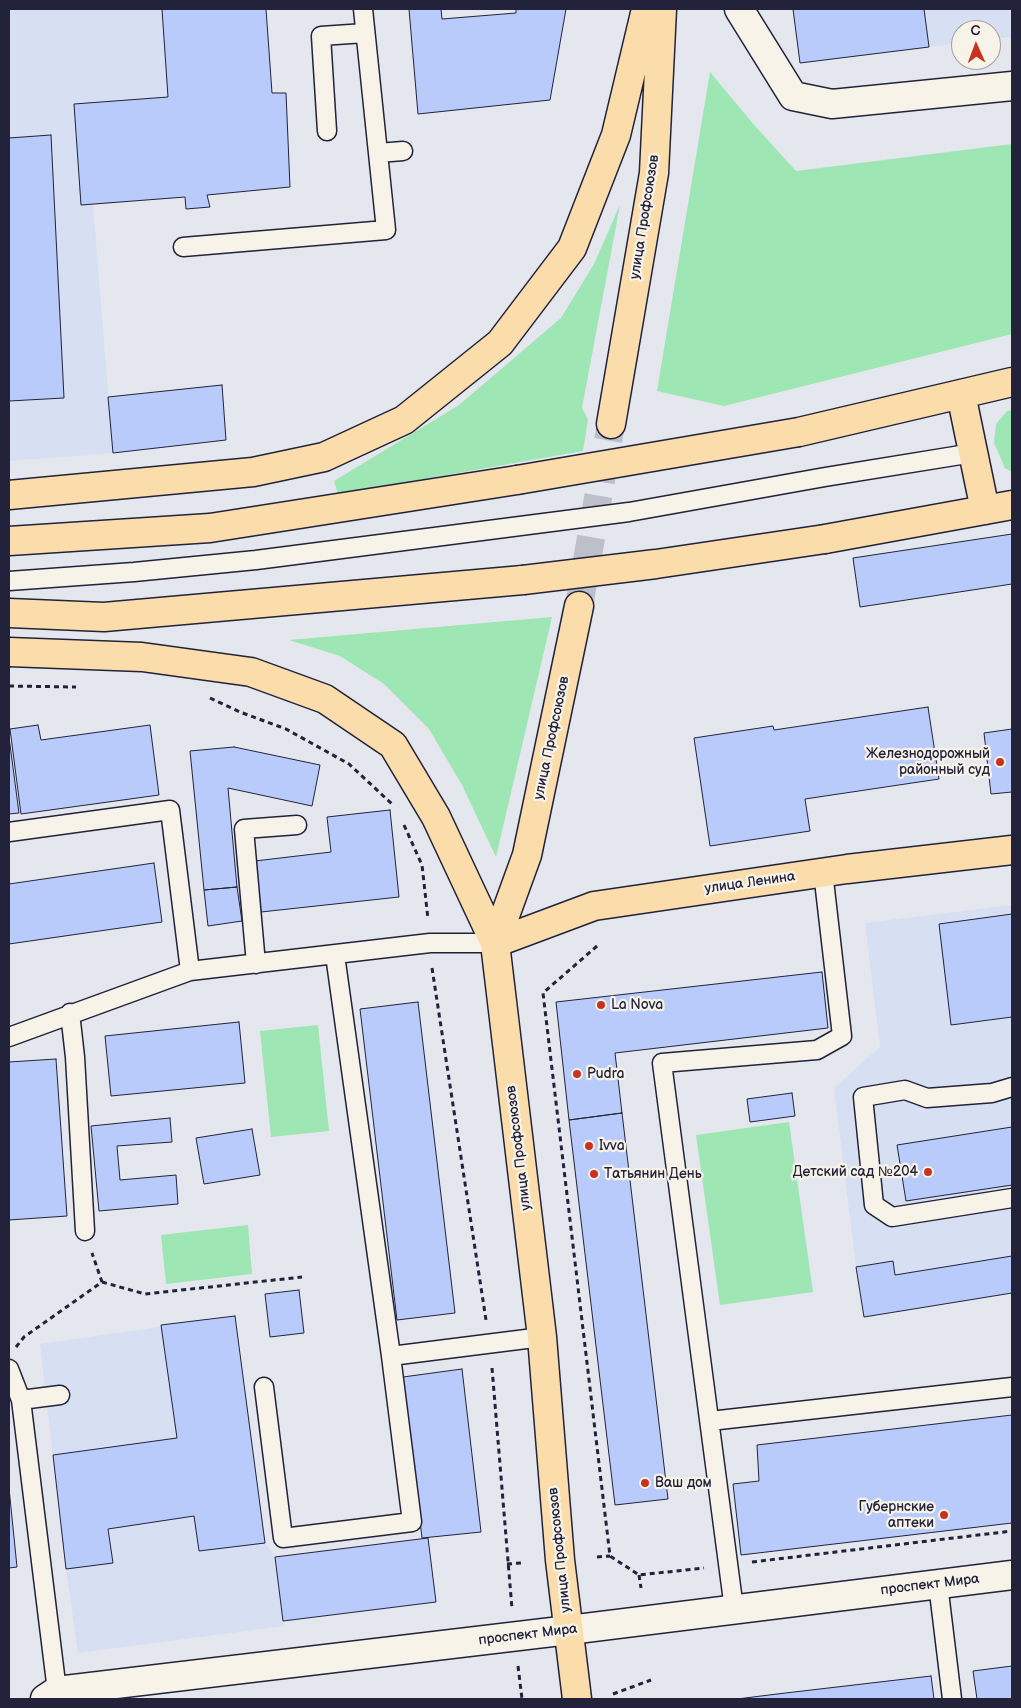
<!DOCTYPE html>
<html>
<head>
<meta charset="utf-8">
<style>
	body { margin:0 }
	#map { position:relative; width:1021px; height:1708px; overflow:hidden; background:#e4e7ee; font-family:"Balsamiq Sans",sans-serif }
	canvas { display:block }
	.frame { position:absolute; inset:0; border:10px solid #22223b; pointer-events:none }
	.north { position:absolute; left:951px; top:20px; width:50px; height:50px; box-sizing:border-box; background:#f7f3e8; border:1px solid #a29fa3; border-radius:50%; rotate:358deg; font-size:14px; font-weight:700; line-height:20px; text-align:center; color:#22223b }
	.north::after { content:''; display:block; margin:auto; width:18px; height:22px; background:#c8321e; clip-path:polygon(50% 0,100% 100%,50% 72%,0 100%) }
</style>
</head>
<body>
<div id="map">
<canvas width="1021" height="1708"></canvas>
<div class="frame"></div>
<div class="north">С</div>
</div>
<script>
const ctx = document.querySelector('canvas').getContext('2d');
ctx.lineJoin = 'round';
function paint(path, color) { ctx.fillStyle = color; ctx.fill(path, 'evenodd'); }
const shape = rows => new Path2D(rows.map(r => 'M' + r).join(''));
function trace(path, color, width, dash) { ctx.strokeStyle = color; ctx.lineWidth = width; ctx.lineCap = dash ? 'butt' : 'round'; ctx.setLineDash(dash || []); ctx.stroke(path); }
function drawText(font, color, halo, rows, align = 'center') {
  ctx.font = font + ' "Balsamiq Sans",sans-serif'; ctx.lineWidth = 4.5; ctx.setLineDash([]); ctx.textBaseline = 'middle'; ctx.strokeStyle = halo; ctx.fillStyle = color; for (const [text, x, y, turn = 0] of rows) {
    ctx.save(); ctx.translate(x, y); ctx.rotate((+turn || 0) * Math.PI / 180); ctx.textAlign = isNaN(turn) ? turn : align; if (halo) ctx.strokeText(text, 0, 0); ctx.fillText(text, 0, 0); ctx.restore();
  }
}
const built = shape([
	[9,9,266,9,272,93,286,93,290,187,93,205,113,453,9,461],
	[793,9,1012,9,1012,37,991,39,991,30,961,30,961,43,800,63],
	[1012,905,1012,1256,895,1275,893,1261,856,1267,834,1088,880,1047,865,923],
	[235,1316,265,1543,275,1557,284,1626,78,1653,66,1569,40,1344]
]);
const green = shape([
	[710,72,755,126,796,171,1012,144,1012,334,724,406,657,391],
	[620,205,582,408,588,419,583,451,338,494,334,481,459,405,561,318,594,264],
	[1012,410,1012,472,1005,468,994,443,996,424,1007,411],
	[552,617,496,857,462,785,429,729,384,684,340,656,289,640],
	[318,1025,329,1131,271,1137,260,1031],
	[789,1122,813,1292,720,1305,696,1135],
	[248,1225,252,1274,166,1284,161,1235]
]);
const building = shape([
	[162,9,266,9,272,93,286,93,290,187,207,195,210,207,186,209,185,197,81,205,74,104,168,97,162,9],
	[409,9,441,9,442,19,516,13,516,9,566,9,550,100,418,114,409,9],
	[793,9,924,9,929,47,800,63,793,9],
	[51,135,64,398,9,401,9,138,51,135],
	[222,385,226,440,113,453,108,397,222,385],
	[1012,534,1012,584,860,607,853,558,1012,534],
	[928,707,939,779,805,799,810,831,710,846,694,738,773,726,774,730,928,707],
	[38,725,41,740,150,725,159,795,21,814,10,729,38,725],
	[1012,729,1012,792,991,794,984,733,1012,729],
	[9,737,19,813,9,814,9,737],
	[234,747,320,765,312,806,228,788,237,887,204,890,190,751,234,747],
	[390,810,399,897,261,912,255,861,331,852,327,817,390,810],
	[154,863,162,922,9,944,9,884,154,863],
	[237,887,242,921,208,926,204,890,237,887],
	[1012,914,1012,1017,951,1025,939,924,1012,914],
	[822,972,828,1028,615,1053,622,1113,569,1120,556,1002,822,972],
	[418,1002,455,1313,397,1320,360,1009,418,1002],
	[239,1022,245,1083,111,1096,105,1036,239,1022],
	[56,1059,67,1216,9,1220,9,1062,56,1059],
	[792,1093,795,1116,750,1122,747,1099,792,1093],
	[622,1113,668,1499,615,1505,569,1120,622,1113],
	[170,1118,172,1142,117,1146,120,1180,176,1175,178,1204,99,1211,91,1126,170,1118],
	[1012,1127,1012,1185,906,1201,897,1145,1012,1127],
	[252,1129,260,1175,204,1184,196,1138,252,1129],
	[1012,1256,1012,1293,864,1317,856,1267,893,1261,895,1275,1012,1256],
	[299,1290,304,1333,270,1337,265,1294,299,1290],
	[235,1316,265,1543,199,1551,194,1516,108,1529,113,1563,66,1569,53,1455,177,1438,161,1325,235,1316],
	[462,1369,481,1532,422,1538,403,1377,462,1369],
	[1012,1415,1012,1523,741,1555,733,1484,759,1481,757,1445,1012,1415],
	[9,1488,17,1567,9,1568,9,1488],
	[428,1538,436,1602,283,1621,275,1557,428,1538],
	[1012,1666,1012,1699,977,1699,973,1671,1012,1666],
	[931,1676,934,1699,737,1699,777,1694,931,1676]
]);
const primaryTunnel = shape([
	[579,606,611,424]
]);
const path = shape([
	[9,686,76,687],
	[210,698,240,712,286,729,349,764,392,804],
	[404,825,422,865,428,919],
	[597,946,543,993,610,1556,639,1575,704,1568],
	[432,968,486,1320],
	[102,1282,145,1294,302,1277],
	[16,1347,24,1337,102,1282,92,1253],
	[492,1368,512,1609],
	[597,1557,610,1556],
	[752,1562,1012,1531],
	[507,1564,521,1563],
	[639,1575,641,1588],
	[518,1666,522,1699],
	[613,1694,651,1680]
]);
const lane = shape([
	[327,131,321,36,365,33],
	[378,153,403,151],
	[183,247,386,230,363,9],
	[9,581,134,572,256,560,629,512,825,477,973,453],
	[9,832,170,810,190,971],
	[335,955,391,1356],
	[256,964,244,829,297,825],
	[70,1013,75,1057,85,1231],
	[9,1037,190,971,430,943,495,943],
	[1012,1087,992,1093,927,1098,905,1090,863,1097,874,1205,892,1217,1012,1198],
	[9,1369,21,1400,57,1691],
	[264,1387,283,1538,412,1522,391,1356,542,1337],
	[21,1400,60,1395],
	[710,1421,1012,1387],
	[938,1584,952,1699],
	[734,1609,662,1063,817,1050,842,1036,823,872]
]);
const street = shape([
	[739,9,793,96,832,104,1012,86],
	[45,1699,57,1691,569,1630]
]);
const secondary = shape([
	[569,1630,1012,1575]
]);
const primary = shape([
	[961,394,985,510],
	[611,424,654,173,662,9],
	[799,432,1012,382],
	[9,495,253,472,324,457,404,420,500,343,572,248,616,135,646,9],
	[825,539,1012,505],
	[9,541,210,528,517,480],
	[9,613,104,617,523,580],
	[9,652,142,657,251,672,325,699,393,745,436,817,495,943],
	[495,943,594,906,847,869,1012,850],
	[577,1699,560,1560,542,1337,495,943,527,855,579,606]
]);
const primaryBridge = shape([
	[517,480,799,432],
	[523,580,656,564,825,539]
]);
const markers = [
	[1000,762,5,"#c8321e"],
	[601,1005,5,"#c8321e"],
	[577,1074,5,"#c8321e"],
	[589,1146,5,"#c8321e"],
	[928,1172,5,"#c8321e"],
	[594,1174,5,"#c8321e"],
	[645,1483,5,"#c8321e"],
	[944,1515,5,"#c8321e"]
];
const streetNames = [
	["улица Профсоюзов",645,217,-81],
	["улица Профсоюзов",552,738,-78],
	["улица Ленина",750,883,-8],
	["улица Профсоюзов",519,1148,-97],
	["улица Профсоюзов",560,1550,-96],
	["проспект Мира",930,1585,-7],
	["проспект Мира",528,1635,-7]
];
const poiNames = [
	["Железнодорожный",990,754,"right"],
	["районный суд",990,770,"right"],
	["La Nova",611,1005],
	["Pudra",587,1074],
	["Ivva",599,1146],
	["Детский сад №204",918,1172,"right"],
	["Татьянин День",604,1174],
	["Ваш дом",655,1483],
	["Губернские",934,1507,"right"],
	["аптеки",934,1523,"right"]
];
paint(built, '#d7dff2');
paint(green, '#9ee6b4');
paint(building, '#b9cbfb');
trace(building, '#22223b', 1);
trace(primaryTunnel, '#bdc0ca', 28, [28, 14]);
trace(lane, '#22223b', 21);
trace(street, '#22223b', 31);
trace(secondary, '#22223b', 31);
trace(primary, '#22223b', 31);
trace(path, '#22223b', 3, [5, 4]);
trace(lane, '#f7f3e8', 18);
trace(street, '#f7f3e8', 28);
trace(secondary, '#f7f3e8', 28);
trace(primary, '#fbddab', 28);
trace(primaryBridge, '#22223b', 31, []);
trace(primaryBridge, '#fbddab', 28);
for (const [x, y, r, color] of markers) { const dot = new Path2D(); dot.arc(x, y, r, 0, 2 * Math.PI); ctx.fillStyle = color; ctx.fill(dot); trace(dot, '#f7f3e8', 2); }
drawText('14px', '#22223b', '#f7f3e8', streetNames);
drawText('14px', '#22223b', '#f7f3e8', poiNames, 'left');
</script>
</body>
</html>
